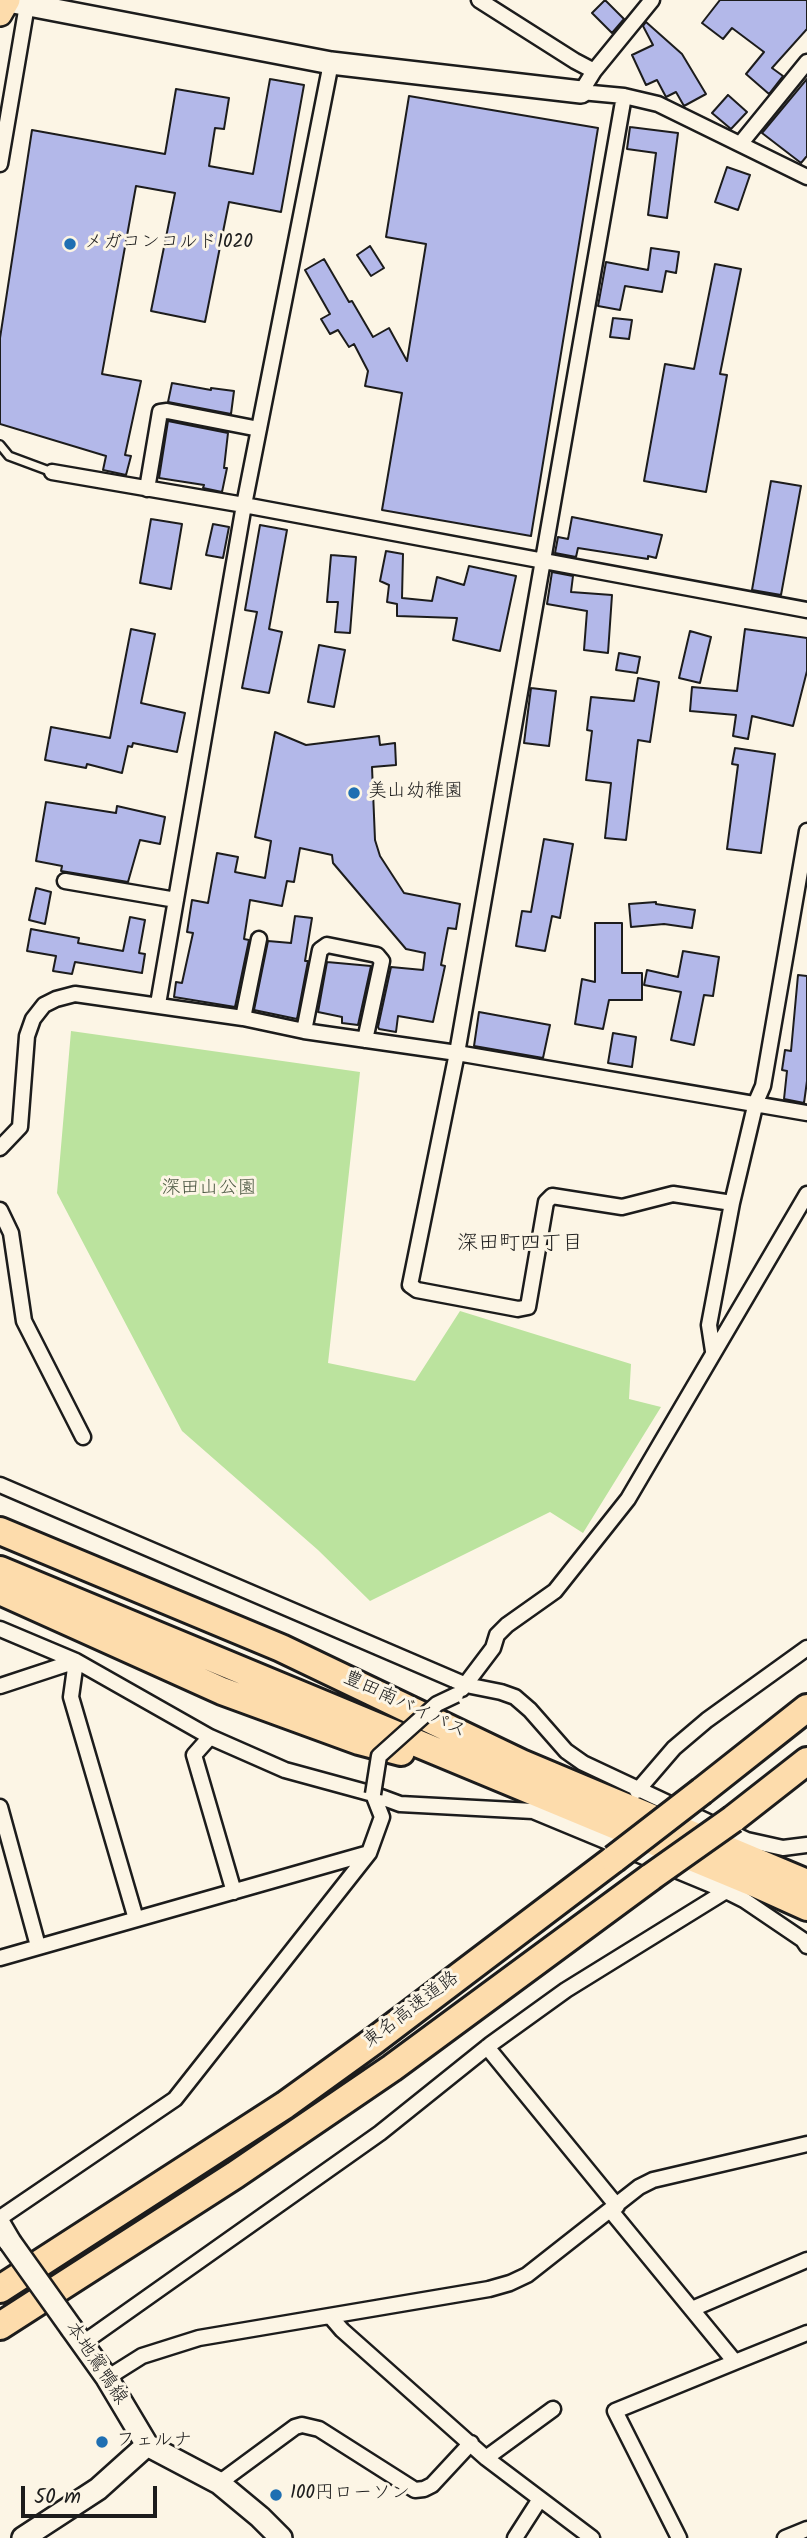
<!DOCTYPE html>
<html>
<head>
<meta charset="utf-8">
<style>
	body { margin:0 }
	#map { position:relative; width:807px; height:2538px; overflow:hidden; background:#fcf5e5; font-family:Kalam,sans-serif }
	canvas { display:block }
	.scale { position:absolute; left:21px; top:2486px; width:136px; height:32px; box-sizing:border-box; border:4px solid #1c1c1c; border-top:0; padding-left:9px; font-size:21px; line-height:24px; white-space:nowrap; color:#1c1c1c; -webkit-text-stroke:5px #fcf5e5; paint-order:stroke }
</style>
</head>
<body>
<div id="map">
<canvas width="807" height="2538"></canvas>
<div class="scale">50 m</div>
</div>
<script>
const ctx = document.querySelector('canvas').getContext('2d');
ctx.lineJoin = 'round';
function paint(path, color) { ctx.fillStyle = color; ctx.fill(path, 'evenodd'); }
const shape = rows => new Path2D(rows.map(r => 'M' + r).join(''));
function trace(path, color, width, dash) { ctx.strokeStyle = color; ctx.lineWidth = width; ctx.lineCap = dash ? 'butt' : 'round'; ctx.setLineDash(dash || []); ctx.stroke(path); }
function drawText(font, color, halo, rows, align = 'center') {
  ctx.font = font + ' Kalam,"Klee One",sans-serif'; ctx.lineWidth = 6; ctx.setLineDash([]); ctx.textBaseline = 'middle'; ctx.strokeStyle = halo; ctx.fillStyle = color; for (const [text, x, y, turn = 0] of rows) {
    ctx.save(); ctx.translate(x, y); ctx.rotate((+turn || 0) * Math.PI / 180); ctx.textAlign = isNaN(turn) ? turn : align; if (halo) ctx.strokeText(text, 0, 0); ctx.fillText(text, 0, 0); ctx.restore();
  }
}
const green = shape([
	[71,1031,360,1072,328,1363,415,1381,460,1311,631,1364,629,1399,661,1407,583,1533,550,1512,370,1601,318,1550,182,1431,57,1193]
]);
const building = shape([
	[605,0,624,19,612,33,592,13,605,0],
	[720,0,807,0,807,29,772,68,783,76,769,94,746,74,764,52,732,28,723,39,702,23,720,0],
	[646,22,682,54,706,94,684,106,676,92,666,97,657,80,646,85,632,55,653,45,643,26,646,22],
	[270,79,304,85,281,212,229,202,205,322,151,311,175,193,136,186,102,374,141,381,125,455,131,456,126,475,103,470,106,456,0,424,0,338,32,130,165,154,176,89,229,98,224,129,215,128,209,166,253,174,270,79],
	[807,79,807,156,801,163,762,133,807,79],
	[728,95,747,112,731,129,712,113,728,95],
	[409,96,598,128,531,536,382,510,402,393,365,386,368,371,354,344,349,347,338,330,330,334,321,319,330,314,305,270,324,259,349,302,352,301,373,337,389,328,407,361,426,244,386,237,409,96],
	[630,127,678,133,667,218,648,215,656,153,627,149,630,127],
	[727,167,750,175,738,210,715,202,727,167],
	[370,246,384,268,371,276,357,255,370,246],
	[651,248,679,252,676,273,666,271,662,292,625,286,620,310,598,306,606,262,648,270,651,248],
	[715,264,741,269,720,374,727,375,706,492,644,481,665,364,694,369,715,264],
	[613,318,632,320,629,339,610,337,613,318],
	[172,383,211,390,211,388,234,391,231,414,168,402,172,383],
	[168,421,228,433,224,468,227,468,222,492,203,488,204,485,159,478,168,421],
	[771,481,801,486,781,595,752,590,771,481],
	[572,517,662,535,656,558,648,556,648,559,578,548,576,557,555,553,558,537,568,539,572,517],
	[151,519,182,524,171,589,140,583,151,519],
	[213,524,229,527,223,558,206,555,213,524],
	[260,525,287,530,269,629,282,632,269,693,242,688,257,612,245,610,260,525],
	[386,551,403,554,402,598,432,601,437,577,464,585,469,566,516,576,500,651,453,640,457,618,397,616,397,604,387,602,389,585,380,581,386,551],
	[331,555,356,557,350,633,335,632,338,602,327,602,331,555],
	[552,572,573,576,571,592,612,595,608,653,584,650,587,611,547,604,552,572],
	[131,629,155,634,141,703,185,713,177,752,133,743,132,747,128,746,122,773,87,764,86,768,45,760,51,727,110,738,131,629],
	[745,629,807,638,807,671,793,726,752,716,748,739,733,736,736,715,690,711,692,687,737,691,745,629],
	[690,631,711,637,700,683,679,678,690,631],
	[319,645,345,650,334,707,308,702,319,645],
	[619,653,640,657,637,673,616,670,619,653],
	[638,678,659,682,650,742,638,740,626,840,605,838,611,783,586,780,592,731,587,730,591,697,634,701,638,678],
	[531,688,556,691,549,746,524,743,531,688],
	[275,732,306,745,379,736,380,745,395,743,396,765,372,767,375,840,380,856,404,893,460,904,456,929,448,928,441,965,445,966,433,1022,398,1016,396,1032,379,1029,378,1027,391,967,423,970,425,953,406,949,333,863,332,855,300,848,294,882,287,881,282,906,250,900,244,939,249,940,235,1007,174,997,176,982,182,983,193,933,187,932,192,900,208,903,217,853,238,857,235,872,265,878,271,841,255,837,275,732],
	[735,748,775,754,761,853,727,849,738,765,732,764,735,748],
	[46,802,116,813,117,806,165,817,160,844,140,840,128,882,61,871,62,866,36,861,46,802],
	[544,839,573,844,560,918,552,916,545,951,516,946,522,911,531,912,544,839],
	[36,888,51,892,45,924,29,920,36,888],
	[656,902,656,904,695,910,692,928,664,924,631,927,629,904,656,902],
	[295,916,312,918,305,961,308,961,297,1019,254,1010,268,941,291,943,295,916],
	[130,917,145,920,139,953,145,954,142,973,75,962,72,974,53,971,56,956,27,951,31,929,79,938,78,943,123,951,130,917],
	[595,923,622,923,622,973,642,973,642,1000,609,1000,603,1029,575,1024,582,979,595,982,595,923],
	[683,951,719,957,713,996,704,995,694,1045,671,1040,681,992,644,985,647,970,678,977,683,951],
	[327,962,371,966,358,1025,342,1023,342,1017,318,1012,327,962],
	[798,975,807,976,807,1081,804,1103,784,1099,787,1071,782,1070,785,1050,791,1051,798,975],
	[479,1012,550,1025,543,1058,474,1046,479,1012],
	[613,1033,636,1037,632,1067,608,1063,613,1033]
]);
const lane = shape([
	[0,445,9,456,52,472]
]);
const street = shape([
	[479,0,575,61,594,71],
	[652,0,594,71,581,92,624,96,658,104,807,177],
	[624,96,457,1053,410,1285,417,1290,518,1309,528,1307,546,1202,552,1196,622,1207,673,1194,732,1203],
	[741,143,807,62],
	[0,164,27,5],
	[52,472,244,505,807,610],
	[147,489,160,412,167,411,259,429],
	[65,881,176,900],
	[158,1004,244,505,331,63],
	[243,1018,259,939],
	[304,1031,320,950,327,945,377,955,382,961,365,1040],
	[0,1148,20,1127,27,1036,33,1019,44,1005,56,999,75,994,243,1018,304,1031,457,1053,807,1113],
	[0,1210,11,1233,24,1321,83,1437],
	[713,1351,709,1325,732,1203,756,1102,763,1086,807,831],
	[0,1485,466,1685,501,1692,515,1697,530,1710,566,1751,583,1763,747,1840,783,1848,807,1845],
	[0,1629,76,1661,210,1737,285,1770,373,1794,400,1804,533,1811,726,1891,744,1900,803,1940,807,1946],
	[0,1686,76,1661,71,1697,136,1919],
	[462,1689,493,1648,497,1635,507,1625,555,1591,628,1499,807,1194],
	[210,1737,194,1755,234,1892],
	[637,1791,674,1748,707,1720,807,1648],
	[0,1807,38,1946],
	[0,1958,369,1853],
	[487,2047,617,2206],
	[611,2211,735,2362,807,2333],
	[0,2218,175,2099,369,1853,382,1817,373,1794],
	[692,2309,807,2260],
	[330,2316,342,2330,486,2458,592,2538],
	[83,2343,380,2133,491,2044,566,1990,726,1891],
	[107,2378,142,2356,199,2338,489,2289,510,2283,527,2275,639,2187,653,2180,807,2144],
	[486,2458,553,2409],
	[219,2483,295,2427,302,2425,319,2429,415,2490,424,2489,432,2485,471,2443],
	[515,2538,540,2499],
	[679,2538,615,2411,735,2362],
	[785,2538,807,2529]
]);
const secondary = shape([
	[3,0,331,63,581,92],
	[0,2225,10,2242],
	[72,2329,107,2378,147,2445,219,2483,260,2517,281,2538],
	[23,2538,98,2489,147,2445]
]);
const primary = shape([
	[0,14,8,0]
]);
const highway = shape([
	[0,1531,281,1648,521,1763,807,1883],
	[0,1570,756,1884,807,1907],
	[0,1591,222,1691,359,1741,401,1752],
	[702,1791,807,1708],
	[733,1819,807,1761],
	[0,2289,285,2105,375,2040,614,1859],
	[0,2326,235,2175,392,2068,651,1877]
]);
const streetBridge = shape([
	[373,1794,379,1756,437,1704,456,1695]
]);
const secondaryBridge = shape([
	[10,2242,72,2329]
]);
const highwayBridge = shape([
	[614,1859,702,1791],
	[651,1877,733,1819]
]);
const markers = [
	[70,244,7,"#1f6fb2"],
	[354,793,7,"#1f6fb2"],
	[102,2442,7,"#1f6fb2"],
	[276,2495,7,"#1f6fb2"]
];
const poiNames = [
	["メガコンコルド1020",84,244],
	["美山幼稚園",368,793],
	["フェルナ",116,2442],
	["100円ローソン",290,2495]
];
const parkNames = [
	["深田山公園",209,1190]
];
const streetNames = [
	["豊田南バイパス",404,1706,25],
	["東名高速道路",412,2011,-37],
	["本地鴛鴨線",95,2364,56]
];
const neighbourhoodNames = [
	["深田町四丁目",520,1245]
];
paint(green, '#bbe39e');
paint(building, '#b3b8e9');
trace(building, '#1c1c1c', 2);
trace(lane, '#1c1c1c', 12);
trace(street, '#1c1c1c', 19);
trace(secondary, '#1c1c1c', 26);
trace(primary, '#1c1c1c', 28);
trace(highway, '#1c1c1c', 32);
trace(lane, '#fcf5e5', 7);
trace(street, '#fcf5e5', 14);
trace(secondary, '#fcf5e5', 21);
trace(primary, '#fddcac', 23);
trace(highway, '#fddcac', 26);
trace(streetBridge, '#1c1c1c', 19, []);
trace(secondaryBridge, '#1c1c1c', 26, []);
trace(highwayBridge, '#1c1c1c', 32, []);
trace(streetBridge, '#fcf5e5', 14);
trace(secondaryBridge, '#fcf5e5', 21);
trace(highwayBridge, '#fddcac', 26);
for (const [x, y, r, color] of markers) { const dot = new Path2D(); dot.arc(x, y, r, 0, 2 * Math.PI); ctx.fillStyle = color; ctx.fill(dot); trace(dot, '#fcf5e5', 2.5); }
drawText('19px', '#1c1c1c', '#fcf5e5', poiNames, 'left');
drawText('19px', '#4c5843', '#fcf5e5', parkNames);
drawText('19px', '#1c1c1c', '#fcf5e5', streetNames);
drawText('21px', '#1c1c1c', '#fcf5e5', neighbourhoodNames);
</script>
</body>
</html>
